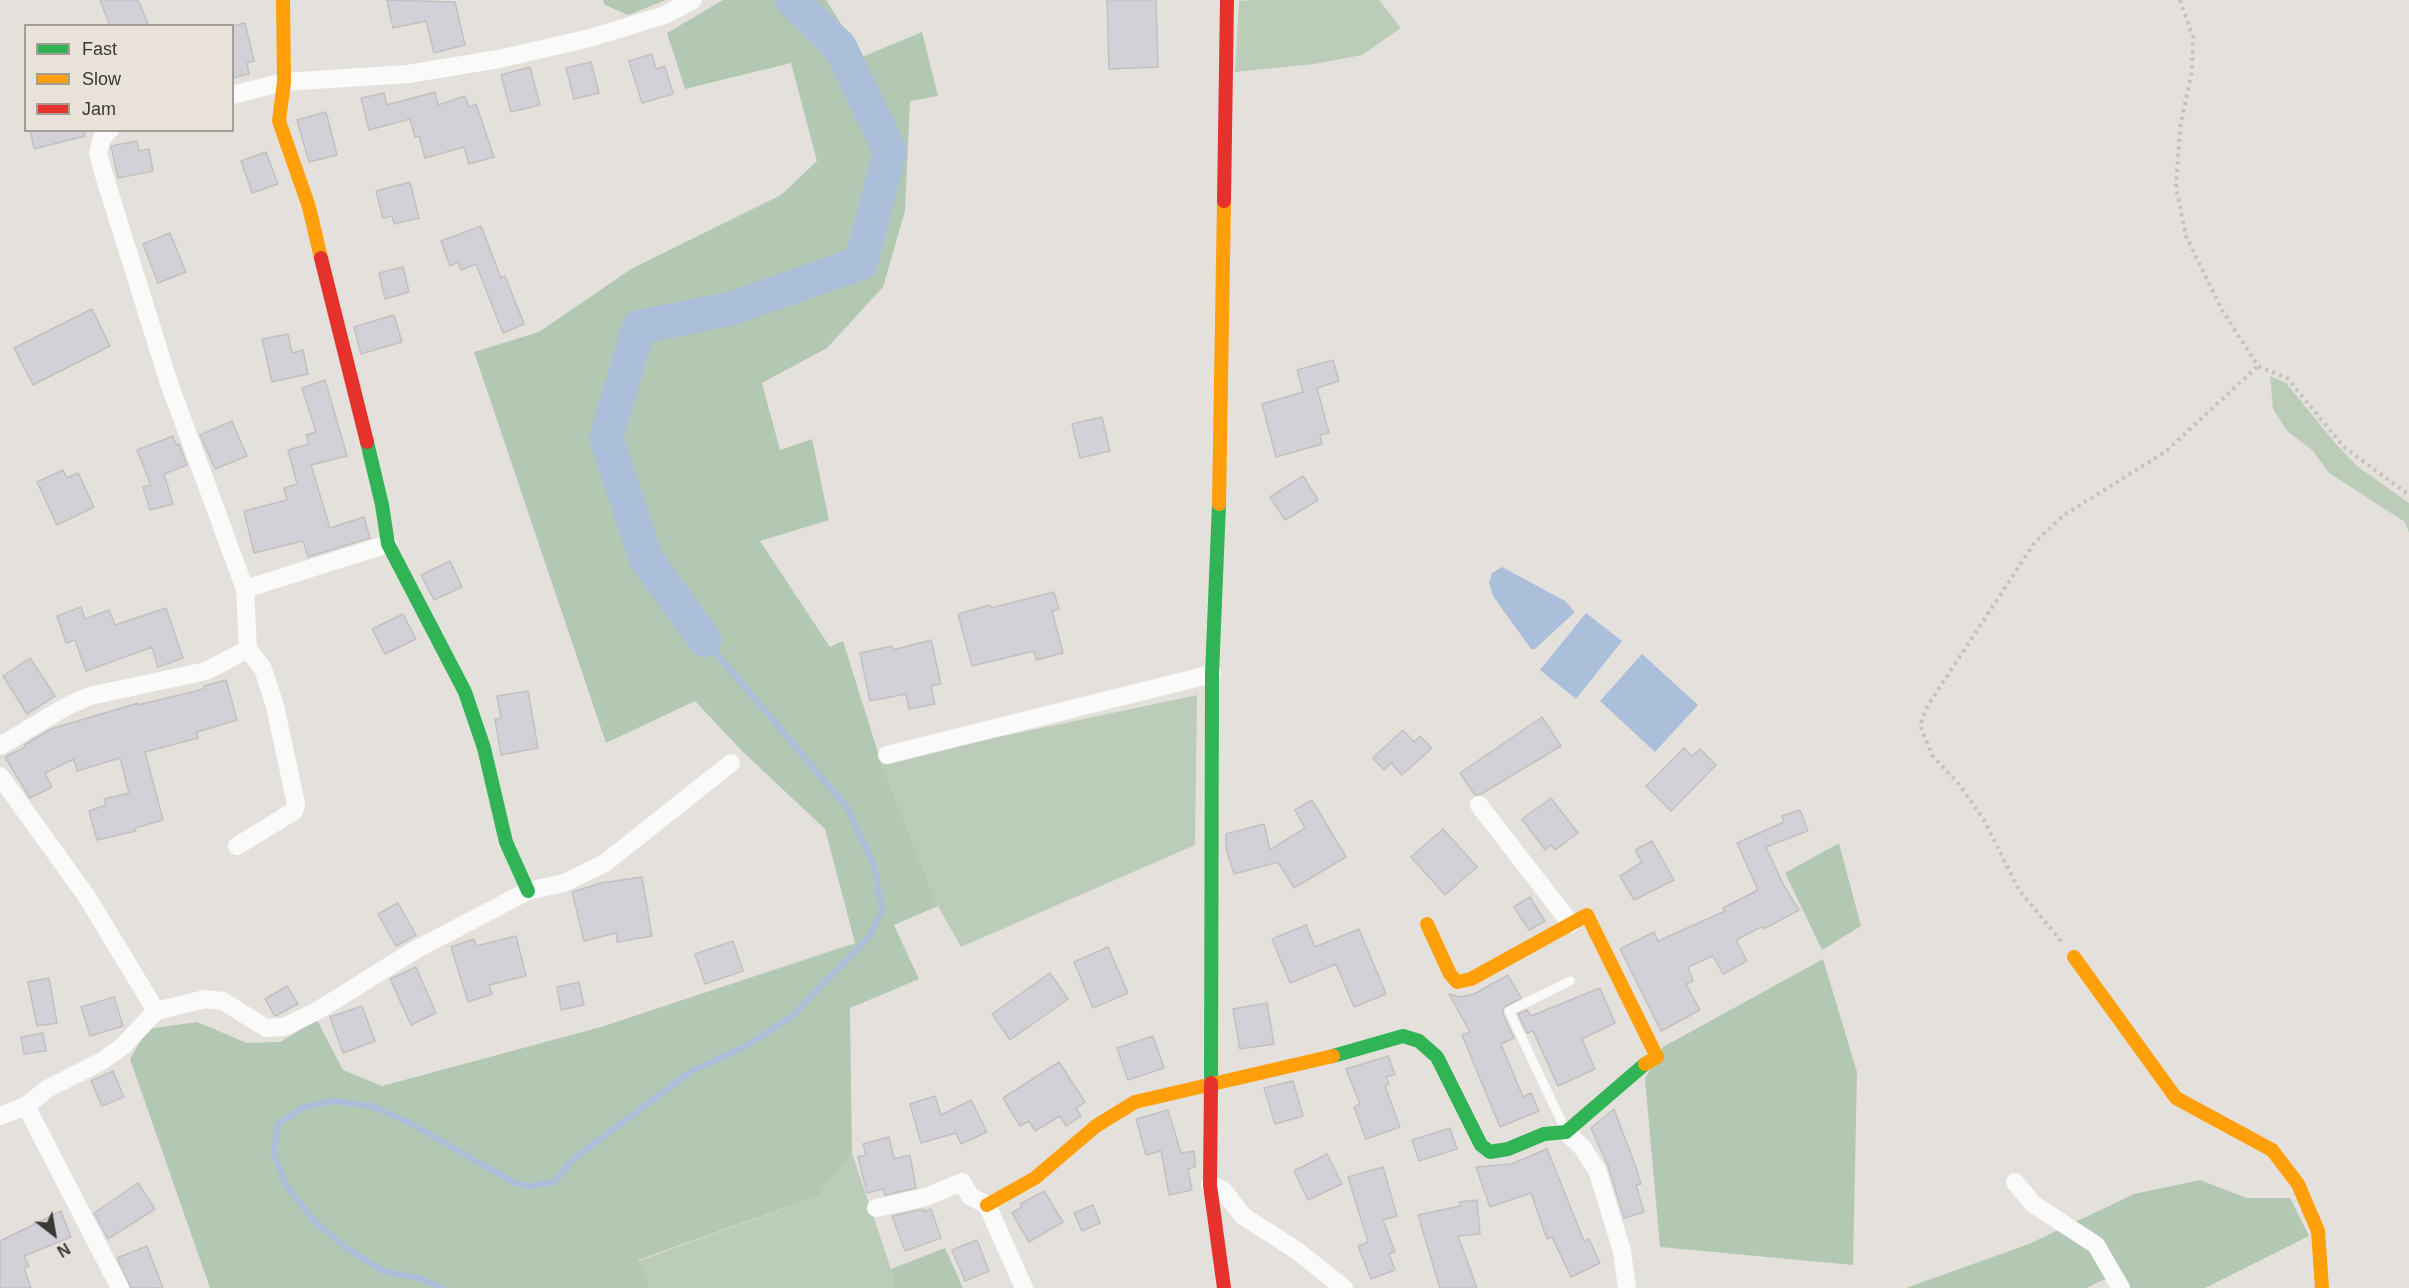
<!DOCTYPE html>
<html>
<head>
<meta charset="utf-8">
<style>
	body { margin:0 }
	#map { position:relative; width:2409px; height:1288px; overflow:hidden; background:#e4e1dc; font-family:Arial,sans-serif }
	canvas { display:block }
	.legend { position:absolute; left:24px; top:24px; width:210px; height:108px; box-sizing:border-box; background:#e8e2d9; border:2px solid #a39e97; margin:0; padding:8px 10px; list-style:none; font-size:18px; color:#3b3835 }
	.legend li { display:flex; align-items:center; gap:12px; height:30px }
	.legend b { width:30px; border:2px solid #a39e97 }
	.north { position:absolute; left:24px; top:1204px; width:60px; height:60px; -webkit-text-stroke:4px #e8e2d9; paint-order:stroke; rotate:149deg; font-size:16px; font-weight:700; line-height:24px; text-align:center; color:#3b3835 }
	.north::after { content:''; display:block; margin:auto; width:21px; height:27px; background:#3b3835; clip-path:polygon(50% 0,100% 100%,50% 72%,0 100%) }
</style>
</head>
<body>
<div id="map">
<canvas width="2409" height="1288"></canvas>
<ul class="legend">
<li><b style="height:8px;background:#30b455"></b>Fast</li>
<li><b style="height:8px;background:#ff9f0a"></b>Slow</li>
<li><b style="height:8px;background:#e5322d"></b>Jam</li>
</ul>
<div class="north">N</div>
</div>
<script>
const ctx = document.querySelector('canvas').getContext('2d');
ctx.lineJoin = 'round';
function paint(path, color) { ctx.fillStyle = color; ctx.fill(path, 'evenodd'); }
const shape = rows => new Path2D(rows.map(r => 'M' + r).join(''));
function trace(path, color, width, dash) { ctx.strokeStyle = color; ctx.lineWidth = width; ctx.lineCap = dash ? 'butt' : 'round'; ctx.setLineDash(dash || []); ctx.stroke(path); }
const green = shape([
	[1252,0,1379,0,1401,28,1362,55,1314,64,1235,72,1239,1],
	[2270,376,2286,383,2336,444,2357,466,2409,503,2409,533,2405,522,2329,473,2312,450,2287,431,2273,409],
	[1197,695,1195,845,961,947,938,906,881,762],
	[852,1153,891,1269,895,1288,651,1288,638,1261,818,1196]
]);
const forest = shape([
	[603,0,666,0,628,15,605,5],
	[723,0,826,0,862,57,922,32,938,96,910,101,905,211,883,287,827,348,762,383,780,450,812,439,829,520,760,541,830,647,843,641,881,762,938,906,894,925,919,979,850,1008,852,1153,818,1196,638,1260,651,1288,210,1288,130,1059,147,1029,197,1022,247,1043,280,1042,317,1020,343,1070,382,1086,601,1027,855,943,825,829,742,751,695,701,606,743,474,352,539,332,631,269,781,195,817,161,791,63,685,89,667,33],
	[1839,843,1861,926,1822,950,1785,873],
	[1823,959,1857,1072,1853,1265,1660,1247,1645,1079,1663,1047],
	[2200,1180,2247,1198,2290,1198,2309,1236,2205,1288,2128,1288,2121,1272,2086,1288,1906,1288,2029,1244,2134,1194],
	[945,1248,963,1288,895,1288,891,1269]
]);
const water = shape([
	[1502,567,1565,601,1575,612,1535,649,1531,649,1493,596,1489,583,1492,573],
	[1586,613,1622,641,1576,699,1540,670],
	[1642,654,1698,705,1655,752,1600,701]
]);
const stream = shape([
	[443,1288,419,1278,383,1271,348,1249,315,1222,286,1185,274,1155,277,1125,304,1107,333,1101,372,1106,408,1122,515,1183,530,1186,554,1182,572,1160,690,1072,748,1045,791,1017,869,937,882,910,874,865,846,806,705,640]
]);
const river = shape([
	[705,640,646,559,606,438,639,327,730,309,861,263,890,151,840,47,792,0]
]);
const building = shape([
	[100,0,138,0,149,26,110,26,100,0],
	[387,0,455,2,465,45,434,53,426,21,393,28,387,0],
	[1107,0,1156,0,1158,67,1109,69,1107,0],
	[245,23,254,61,247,63,249,74,232,78,232,26,245,23],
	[652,54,656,69,665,66,673,94,642,103,629,61,652,54],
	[591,62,599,93,574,99,566,68,591,62],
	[530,67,540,105,511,112,501,75,530,67],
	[435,92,438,105,465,96,469,107,476,104,494,157,469,164,464,147,425,158,419,136,415,137,410,119,369,130,361,98,384,93,387,105,435,92],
	[326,112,337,155,309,162,297,120,326,112],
	[30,130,84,130,85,136,34,149,30,130],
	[137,141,139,151,149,149,153,171,118,178,111,146,137,141],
	[266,152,278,184,252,193,241,161,266,152],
	[410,182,419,218,394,224,392,216,383,218,376,191,410,182],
	[481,226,501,278,505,276,524,324,503,333,476,264,461,270,458,262,450,266,441,241,481,226],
	[170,233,186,272,158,283,143,244,170,233],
	[403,267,409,292,385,299,379,273,403,267],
	[92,309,110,346,33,385,14,348,92,309],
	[394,315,402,342,361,354,354,327,394,315],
	[288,334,292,353,303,350,308,374,272,382,262,339,288,334],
	[1333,360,1339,381,1317,388,1329,433,1320,435,1322,444,1276,457,1262,404,1303,392,1297,370,1333,360],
	[325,380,347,456,311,465,330,528,364,517,370,538,308,557,303,541,254,553,244,511,287,500,284,488,297,484,288,450,309,444,306,435,316,432,302,388,325,380],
	[1102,417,1110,451,1080,458,1072,424,1102,417],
	[232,421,247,456,215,469,200,435,232,421],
	[173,436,176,445,179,444,187,465,164,474,173,504,150,510,143,487,151,485,137,450,173,436],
	[63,470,67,478,78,473,94,507,57,525,37,482,63,470],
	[1303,476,1318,500,1285,520,1270,497,1303,476],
	[450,561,462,587,434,600,421,575,450,561],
	[1054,592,1059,609,1052,611,1063,653,1036,660,1034,651,972,666,958,614,990,605,991,608,1054,592],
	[81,607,85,619,109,610,115,625,166,608,183,658,158,667,152,647,86,671,75,640,66,643,57,616,81,607],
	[403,614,416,639,385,654,372,629,403,614],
	[931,640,941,684,931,686,935,704,909,709,906,694,870,701,860,653,892,646,893,650,931,640],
	[30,658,55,696,27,714,3,676,30,658],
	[226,680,237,720,197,732,198,738,145,752,163,820,135,828,136,831,97,840,89,811,106,805,104,799,129,793,120,758,77,771,74,759,45,773,52,787,30,798,5,757,25,747,24,745,51,729,138,703,138,705,204,689,204,686,226,680],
	[528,691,538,748,501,755,495,719,501,718,497,696,528,691],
	[1542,717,1561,746,1481,794,1475,795,1460,773,1542,717],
	[1403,730,1414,742,1420,736,1432,748,1402,775,1391,763,1384,770,1373,758,1403,730],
	[1684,748,1692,756,1700,749,1716,765,1671,811,1646,786,1684,748],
	[1551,798,1578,833,1555,850,1551,845,1545,850,1522,819,1551,798],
	[1312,800,1346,857,1294,888,1278,862,1234,874,1226,848,1226,834,1264,824,1270,850,1305,828,1295,810,1312,800],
	[1800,810,1808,831,1766,847,1783,884,1799,910,1764,929,1763,926,1736,940,1747,961,1723,974,1713,956,1688,967,1693,981,1686,984,1700,1010,1661,1031,1620,949,1654,932,1658,941,1725,911,1723,908,1758,890,1737,843,1784,822,1782,816,1800,810],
	[1443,829,1477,867,1445,895,1411,857,1443,829],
	[1652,841,1674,880,1634,900,1620,876,1642,862,1635,850,1652,841],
	[642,877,652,936,617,942,616,933,584,941,572,892,601,883,642,877],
	[1530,897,1545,921,1529,930,1514,907,1530,897],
	[398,903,416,935,396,946,378,914,398,903],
	[1306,925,1315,947,1359,929,1386,994,1354,1007,1336,964,1290,983,1272,939,1306,925],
	[516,936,526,976,489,985,492,994,468,1002,451,947,474,939,476,946,516,936],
	[733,941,743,971,705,984,695,954,733,941],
	[1108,947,1128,993,1093,1008,1074,962,1108,947],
	[416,967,436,1013,411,1025,390,979,416,967],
	[1050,973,1068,999,1010,1040,992,1014,1050,973],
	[1508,975,1521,998,1503,1008,1503,1014,1514,1038,1501,1044,1523,1097,1531,1093,1539,1111,1500,1127,1462,1035,1470,1032,1449,994,1460,997,1474,994,1508,975],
	[49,978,57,1023,37,1026,28,982,49,978],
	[579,982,584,1005,561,1010,557,987,579,982],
	[287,986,298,1004,275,1016,265,999,287,986],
	[1600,988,1615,1023,1582,1039,1595,1069,1558,1086,1533,1031,1527,1033,1518,1014,1527,1010,1531,1016,1600,988],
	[114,997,123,1026,90,1036,81,1007,114,997],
	[1267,1003,1274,1044,1240,1049,1233,1009,1267,1003],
	[362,1006,375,1041,343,1053,330,1017,362,1006],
	[43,1033,46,1051,24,1054,21,1037,43,1033],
	[1153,1036,1164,1068,1128,1080,1117,1048,1153,1036],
	[1388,1056,1395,1074,1386,1077,1389,1084,1385,1086,1400,1127,1366,1139,1354,1107,1360,1104,1346,1069,1388,1056],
	[1059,1062,1085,1102,1076,1108,1081,1116,1066,1126,1060,1116,1035,1131,1029,1121,1020,1126,1003,1098,1059,1062],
	[113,1071,124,1097,102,1106,91,1081,113,1071],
	[1293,1081,1303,1116,1275,1124,1264,1088,1293,1081],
	[935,1096,941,1115,971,1100,987,1132,961,1144,956,1133,921,1143,910,1104,935,1096],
	[1614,1109,1635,1165,1641,1184,1636,1185,1644,1212,1624,1218,1608,1166,1591,1128,1614,1109],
	[1168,1110,1181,1153,1194,1151,1195,1158,1195,1167,1188,1169,1192,1190,1169,1195,1161,1151,1146,1155,1136,1119,1168,1110],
	[1450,1128,1457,1149,1419,1161,1412,1140,1450,1128],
	[889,1137,894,1159,910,1155,916,1188,885,1195,883,1189,867,1193,858,1157,866,1155,863,1144,889,1137],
	[1547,1149,1584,1241,1589,1239,1600,1263,1571,1277,1552,1237,1547,1239,1531,1193,1490,1207,1476,1167,1511,1164,1547,1149],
	[1327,1154,1342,1184,1308,1200,1294,1171,1327,1154],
	[1383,1167,1397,1216,1383,1220,1395,1252,1389,1254,1395,1270,1371,1279,1358,1246,1368,1242,1348,1177,1383,1167],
	[138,1183,155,1209,108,1239,94,1213,138,1183],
	[1044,1191,1063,1222,1029,1242,1012,1213,1022,1207,1020,1204,1044,1191],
	[1477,1200,1480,1234,1458,1236,1477,1288,1440,1288,1418,1215,1460,1206,1459,1202,1477,1200],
	[1093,1205,1100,1223,1082,1231,1074,1213,1093,1205],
	[924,1209,924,1212,931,1209,941,1238,905,1251,892,1216,924,1209],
	[61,1211,71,1237,24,1256,29,1266,24,1268,31,1288,0,1288,0,1241,61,1211],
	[977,1240,989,1271,965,1281,952,1250,977,1240],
	[147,1246,163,1288,131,1288,117,1258,147,1246]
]);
const path = shape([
	[2180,0,2193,37,2192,71,2180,128,2176,187,2186,236,2222,310,2258,366,2287,378,2344,447,2409,495],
	[2061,941,2019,890,1984,820,1958,783,1932,755,1920,725,1928,705,2035,542,2064,515,2165,452,2258,366]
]);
const lane = shape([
	[1565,1129,1509,1011,1570,981]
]);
const street = shape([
	[232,95,284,82,408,74,499,59,590,38,665,15,693,0],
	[110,130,102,138,98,153,104,175,169,383,245,589,248,649,263,669,275,706,296,804,294,811,237,846],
	[245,589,388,544],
	[0,746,65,707,90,696,206,671,248,649],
	[887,755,1212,674],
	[0,776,87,897,156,1011],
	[1479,805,1571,924],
	[26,1106,120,1288],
	[0,1116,26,1106,47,1089,102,1061,123,1046,156,1011,205,999,223,1001,266,1028,284,1027,317,1011,415,950,528,891,564,883,605,863,731,763],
	[1566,1132,1582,1147,1597,1170,1622,1251,1627,1288],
	[2015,1182,2033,1204,2096,1245,2121,1288],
	[1210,1185,1223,1190,1243,1216,1296,1250,1344,1288],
	[876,1208,926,1197,962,1182,970,1196,987,1205,1024,1288]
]);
const fast = shape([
	[367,442,382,505,388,544,465,692,484,748,506,842,528,891],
	[1333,1056,1403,1036,1419,1041,1437,1057,1481,1145,1490,1152,1508,1149,1544,1134,1566,1132,1645,1064],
	[1211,1083,1212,674,1219,504]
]);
const slow = shape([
	[283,0,284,82,279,121,309,207,321,258],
	[1219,504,1224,201],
	[1427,924,1450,974,1457,982,1471,979,1587,915,1657,1057,1645,1064],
	[2074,957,2176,1098,2272,1150,2298,1184,2318,1231,2322,1288],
	[987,1205,1035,1178,1096,1126,1135,1102,1333,1056]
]);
const jam = shape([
	[1224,201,1227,0],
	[321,258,367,442],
	[1211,1083,1210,1185,1224,1288]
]);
paint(green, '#bbcdb9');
paint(forest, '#b3c8b2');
paint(water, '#abbfda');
trace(stream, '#abbfda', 6);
trace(river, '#abbfda', 34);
paint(building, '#d2d1d8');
trace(building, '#c2c1c0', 1.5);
trace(path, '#c4c2c1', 4, [3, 4.5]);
trace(lane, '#fbfafa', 9);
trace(street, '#fbfafa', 18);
trace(fast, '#30b455', 14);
trace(slow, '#ff9f0a', 14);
trace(jam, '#e5322d', 14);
</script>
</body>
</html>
